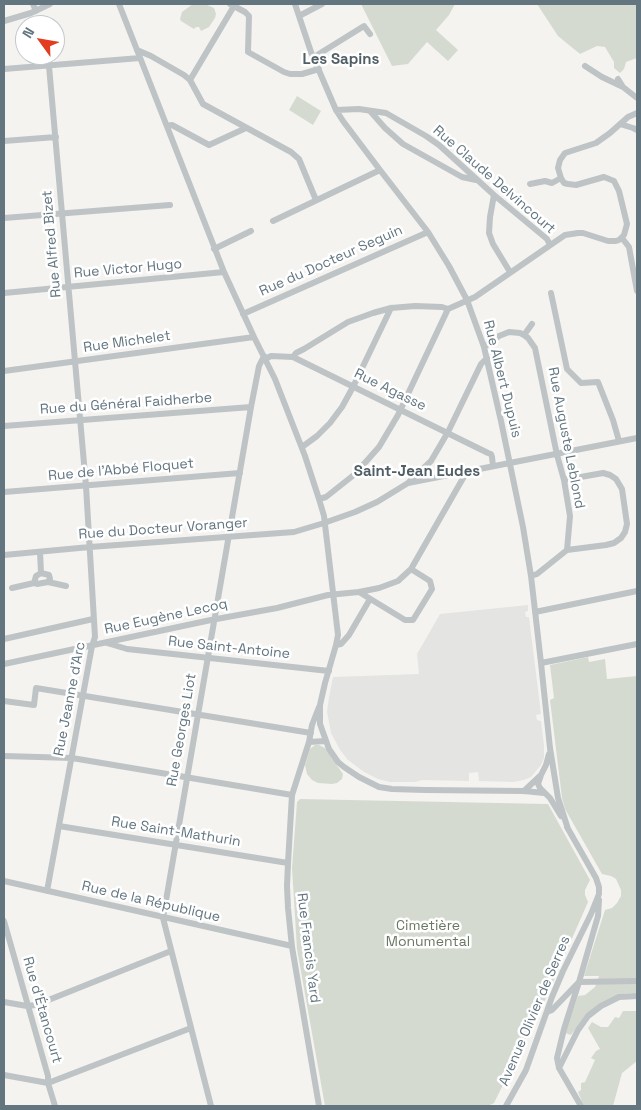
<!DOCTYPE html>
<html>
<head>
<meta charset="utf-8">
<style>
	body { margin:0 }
	#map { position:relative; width:641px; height:1110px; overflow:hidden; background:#f4f3ef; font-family:"Space Grotesk",sans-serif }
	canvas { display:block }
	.frame { position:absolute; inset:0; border:5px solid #637680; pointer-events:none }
	.north { position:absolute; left:15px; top:15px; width:50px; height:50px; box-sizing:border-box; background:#fff; border:1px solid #c1c8cc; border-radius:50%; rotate:302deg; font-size:14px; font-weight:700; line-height:20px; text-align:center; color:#637680 }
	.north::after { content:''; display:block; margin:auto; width:18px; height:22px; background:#e23c21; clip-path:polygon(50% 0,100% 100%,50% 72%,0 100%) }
</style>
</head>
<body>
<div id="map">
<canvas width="641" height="1110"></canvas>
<div class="frame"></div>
<div class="north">N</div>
</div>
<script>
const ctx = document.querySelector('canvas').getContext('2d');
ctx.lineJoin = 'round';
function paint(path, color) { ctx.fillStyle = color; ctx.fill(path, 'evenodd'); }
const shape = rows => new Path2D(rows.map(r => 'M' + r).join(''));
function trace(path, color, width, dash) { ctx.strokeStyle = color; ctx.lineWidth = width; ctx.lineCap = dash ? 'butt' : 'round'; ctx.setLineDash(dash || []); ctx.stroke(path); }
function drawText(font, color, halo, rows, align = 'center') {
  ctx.font = font + ' "Space Grotesk",sans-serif'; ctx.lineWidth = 5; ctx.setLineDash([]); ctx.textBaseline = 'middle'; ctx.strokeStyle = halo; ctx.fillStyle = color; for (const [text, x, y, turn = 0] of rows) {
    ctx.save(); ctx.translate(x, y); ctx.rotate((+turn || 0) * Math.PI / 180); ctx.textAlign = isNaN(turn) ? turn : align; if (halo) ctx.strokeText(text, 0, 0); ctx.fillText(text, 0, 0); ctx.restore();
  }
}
const built = shape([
	[528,605,528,611,525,612,526,617,529,617,541,714,536,715,537,720,541,721,544,745,544,758,541,765,531,777,524,780,514,782,479,781,478,772,469,773,469,781,422,780,415,782,390,782,378,779,364,772,348,760,340,750,331,733,327,712,329,697,333,677,419,674,417,654,440,614]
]);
const green = shape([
	[193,4,205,4,214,8,216,14,215,18,209,27,201,31,199,27,196,27,194,29,181,21,180,19,182,12],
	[361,4,455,4,449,15,436,30,458,50,448,61,427,42,408,64,392,66],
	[537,4,637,4,637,58,626,62,624,69,620,73,614,68,614,62,605,47,597,46,580,54,558,36],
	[297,96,321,111,313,125,289,110],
	[588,657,589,662,605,659,607,679,637,676,637,993,621,994,586,1014,571,1035,565,1033,578,996,585,995,595,987,599,976,584,976,605,910,612,908,617,903,621,896,621,890,616,879,611,876,602,874,565,809,562,798,550,700,554,698,550,665],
	[315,745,319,745,325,748,343,774,342,779,337,783,332,784,318,783,312,780,307,774,305,765,310,749],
	[300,799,548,804,590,880,585,890,585,895,588,902,546,998,494,1103,488,1106,325,1106,297,949,292,868,297,802],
	[623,1011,637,1011,637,1061,622,1073,613,1106,584,1106,578,1092,581,1090,581,1083,585,1082,595,1060,591,1058,596,1051,600,1049,588,1028,592,1022,601,1027,608,1027,615,1017,619,1018]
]);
const minor = shape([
	[33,4,36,11],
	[119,4,224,272,254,337,275,379,305,456,319,499,324,516,338,635,336,645,325,683,320,705,320,724,329,749,338,762,344,767,359,777,379,787,392,789,425,790,524,791,544,793],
	[230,4,245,12,249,16,248,52,284,72,290,74,302,74,319,69],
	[295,4,311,52,336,110,343,121,380,170,428,232,449,266,467,300,484,347,501,421,523,527,531,576,541,663,550,748,558,798,568,829],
	[234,6,190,80,203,104,291,152,299,159,316,200],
	[299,16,322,4],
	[4,21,31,13,50,4],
	[137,50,151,56,184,75,190,80],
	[314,57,364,26,370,34],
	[585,66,602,77,623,87],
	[4,69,140,58],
	[618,79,623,87,637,98],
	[336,110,359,109,386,113,426,136,439,145,494,195,547,239,550,245],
	[370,111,385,128,403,144,462,177,476,180],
	[620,124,633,128,637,130],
	[167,126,172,125,209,145,246,128],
	[4,141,56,137],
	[530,184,545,181,552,183,561,178],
	[494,195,490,217,489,233,493,244,510,272],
	[4,218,170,205],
	[273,221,380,170],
	[622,238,629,247,637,291],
	[214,249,251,231],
	[4,293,224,272],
	[551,293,567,369,581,383,598,382,613,420,619,441],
	[243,314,428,232],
	[524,335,532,324],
	[484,347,499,336,509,332,520,333,524,335,528,338,535,348,557,455,564,480,570,516,567,550,537,574,531,576],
	[293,357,296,353,304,349,348,322,373,313,391,308,415,306,442,307,448,309,475,297,565,235,578,233,583,233,608,241,616,241,619,240,624,235,627,224,619,191,614,181,604,177,576,185,568,184,564,183,561,178,558,168,560,160,565,153,596,143,610,133,628,117,637,113],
	[265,359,271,356,293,357,488,453,491,454,492,457,493,466],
	[4,371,254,337],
	[4,426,251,407],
	[302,447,317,436,330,423,342,407,353,387,391,308],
	[564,480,603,473,610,475,616,479,622,489,627,524,625,532,621,538,614,543,606,545,567,550],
	[408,483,637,438],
	[4,492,240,473],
	[319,499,326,497,355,474,379,447,398,415,448,309],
	[40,552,41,573,49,575,50,579,48,582,37,584,34,583,36,576,41,573],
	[4,555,90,547,294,532,324,523,355,512,377,502,408,483,431,461,448,432,481,364,487,358],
	[48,582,66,586],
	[12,588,34,583],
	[359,592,405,620,413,620,432,589,430,581,411,569],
	[535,612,637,591],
	[4,639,93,619],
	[107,643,127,649,329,671],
	[336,645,341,644,349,635,370,599],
	[541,663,637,644],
	[4,664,211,620,277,608,328,595,359,592,379,588,398,581,411,569,466,473],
	[4,701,34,705,36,688,311,733],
	[319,707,312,725,309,742,292,795,288,863,287,886,288,908,292,947,319,1106],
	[309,742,326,741],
	[4,756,72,758,292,795],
	[541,775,538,784,540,788,550,798,561,816],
	[524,791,541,775,546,765,549,754],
	[59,826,288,863],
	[4,881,292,946],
	[47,891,92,646,95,637,86,486,49,66],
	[4,921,48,1076,48,1083,55,1106],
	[4,1002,27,1006,36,1005,171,951],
	[547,1012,552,1010,579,982,637,981],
	[559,1068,578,1030,588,1016,601,1006,619,997,637,996],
	[4,1075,48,1083,191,1028],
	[211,1106,163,918,251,407,259,366,264,356],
	[506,1106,526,1070,552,997,563,971,591,914,599,894,599,887,596,878,567,827],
	[581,1106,559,1068,557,1058,564,1029,579,982,598,916,599,900]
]);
const streetNames = [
	["Rue Claude Delvincourt",494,180,41],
	["Rue Alfred Bizet",52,244,-95],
	["Rue du Docteur Seguin",331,261,-24],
	["Rue Victor Hugo",128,269,-5],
	["Rue Michelet",127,342,-8],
	["Rue Albert Dupuis",502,379,76],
	["Rue Agasse",390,390,26],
	["Rue du Général Faidherbe",126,404,-4],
	["Rue Auguste Leblond",566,438,79],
	["Rue de l'Abbé Floquet",121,470,-5],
	["Rue du Docteur Voranger",163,529,-4],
	["Rue Eugène Lecoq",166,617,-12],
	["Rue Saint-Antoine",229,648,6],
	["Rue Jeanne d'Arc",70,699,-79],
	["Rue Georges Liot",182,730,-80],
	["Rue Saint-Mathurin",176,832,9],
	["Rue de la République",151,902,13],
	["Rue Francis Yard",308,948,83],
	["Rue d'Étancourt",42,1010,74],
	["Avenue Olivier de Serres",535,1011,-67]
];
const parkNames = [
	["Cimetière",428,926],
	["Monumental",428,942]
];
const neighbourhoodNames = [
	["Les Sapins",341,60],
	["Saint-Jean Eudes",417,472]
];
paint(built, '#e4e5e3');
paint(green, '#d5dad0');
trace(minor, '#bec3c5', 6);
drawText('14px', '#637680', '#fff', streetNames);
drawText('14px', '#687861', '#fff', parkNames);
drawText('bold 15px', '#505e65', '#fff', neighbourhoodNames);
</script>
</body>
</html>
